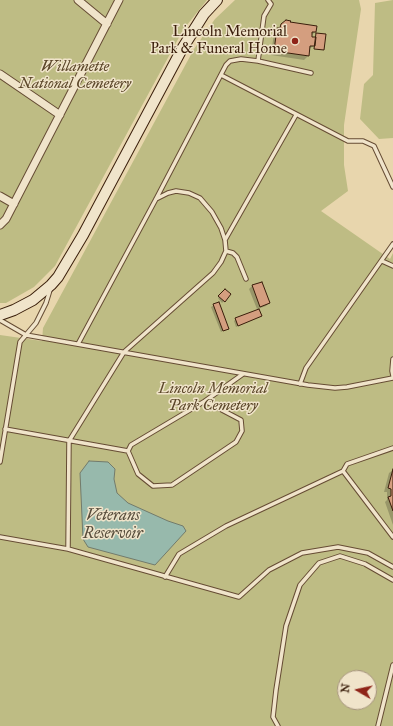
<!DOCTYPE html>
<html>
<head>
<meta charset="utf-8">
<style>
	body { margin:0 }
	#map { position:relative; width:393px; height:726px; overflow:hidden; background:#e8d6ad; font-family:"IM FELL Great Primer",serif }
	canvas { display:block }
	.north { position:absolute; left:337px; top:670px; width:40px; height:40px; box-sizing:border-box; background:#f0e4ca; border:1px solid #a7957e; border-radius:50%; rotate:279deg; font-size:11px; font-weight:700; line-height:16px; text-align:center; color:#3a1e0b }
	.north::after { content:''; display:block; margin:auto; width:14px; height:18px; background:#8f2418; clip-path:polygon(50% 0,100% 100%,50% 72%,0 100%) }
</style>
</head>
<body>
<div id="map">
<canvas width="393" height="726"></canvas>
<div class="north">N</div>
</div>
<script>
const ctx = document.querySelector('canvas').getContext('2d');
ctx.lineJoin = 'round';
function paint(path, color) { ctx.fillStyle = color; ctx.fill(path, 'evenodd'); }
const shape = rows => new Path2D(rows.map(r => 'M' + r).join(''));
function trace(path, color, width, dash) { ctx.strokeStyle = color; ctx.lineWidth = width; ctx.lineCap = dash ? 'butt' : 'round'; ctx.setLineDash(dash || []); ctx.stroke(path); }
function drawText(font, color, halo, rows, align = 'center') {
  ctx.font = font + ' "IM FELL Great Primer",serif'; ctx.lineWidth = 3; ctx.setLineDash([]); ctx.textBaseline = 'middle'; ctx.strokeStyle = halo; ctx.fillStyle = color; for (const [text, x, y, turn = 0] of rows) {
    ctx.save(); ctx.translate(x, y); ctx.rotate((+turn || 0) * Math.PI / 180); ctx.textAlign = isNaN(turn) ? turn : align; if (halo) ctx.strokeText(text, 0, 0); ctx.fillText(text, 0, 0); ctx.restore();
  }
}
const green = shape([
	[0,0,207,0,183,30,55,266,34,287,6,303,0,303],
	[235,0,359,0,361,9,344,125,344,165,348,191,321,211,390,259,393,253,393,726,0,726,0,335,42,341,43,328,194,49,215,19],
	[345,678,369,678,369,702,345,702],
	[393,0,393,138,379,139,360,119,364,84,373,75,375,3]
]);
const water = shape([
	[89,461,108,462,115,469,114,479,117,493,128,503,168,521,183,526,186,531,155,565,88,547,83,539,80,473,89,461]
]);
const shadow = shape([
	[289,23,315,32,311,36,323,49,314,49,315,45,309,49,308,56,304,60,271,55,274,33,281,25],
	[261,283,269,303,266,306,257,309,249,289,252,286],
	[225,290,230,295,222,303,218,298],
	[218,303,228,328,221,332,211,307],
	[261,316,236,327,234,321,236,319],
	[393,470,393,525,385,502,387,500,387,492,384,492,389,473]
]);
const building = shape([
	[286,20,291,21,290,22,317,26,316,32,312,32,312,37,316,37,315,46,310,46,309,56,274,51,277,28,280,28,281,24,286,20],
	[316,33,326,34,324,50,314,49,316,33],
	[262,282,270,303,260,307,252,285,262,282],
	[225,289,231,294,225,302,218,296,225,289],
	[219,302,229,329,223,331,213,304,219,302],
	[259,309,262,316,238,326,235,318,259,309],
	[393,469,393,511,388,497,391,496,391,489,388,488,393,469]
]);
const service = shape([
	[258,61,311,73],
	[221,75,348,141,363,141,374,146,393,187],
	[225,240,296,115],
	[226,251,233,253,237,257,246,279],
	[382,261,393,266],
	[0,320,26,335,308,385,335,388,347,387,393,378],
	[78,344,156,199,226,65,230,61,241,59,258,61,264,16,271,4,268,0],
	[393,359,392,371,393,376],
	[300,384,306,368,393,244],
	[5,429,128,451,131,445,205,401,243,374],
	[393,448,347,464,343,471,393,537],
	[128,451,138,474,153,486,172,485,236,442,242,431,241,420,205,401],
	[0,462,20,342,36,323,46,303,50,290],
	[0,537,68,549,239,597,269,570,302,553,338,547,368,553,393,567],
	[68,549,69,441,124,352,213,273,221,262,226,251,225,240,221,228,212,212,200,198,189,193,176,191,168,193,156,199],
	[165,577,179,554,226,526,343,471],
	[278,726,273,717,276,690,286,626,300,585,319,563,340,556,365,564,393,580],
	[378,726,393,665]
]);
const minor = shape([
	[78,0,107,24],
	[0,74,60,115],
	[0,196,14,204],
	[0,225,6,219,119,0]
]);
const secondary = shape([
	[0,315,14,310,33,300,51,285,58,277,83,235,182,49,204,14,217,0]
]);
const markers = [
	[295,41,4,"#8f2418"]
];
const poiNames = [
	["Lincoln Memorial",287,32],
	["Park & Funeral Home",287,49]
];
const parkNames = [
	["Willamette",75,67],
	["National Cemetery",75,84],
	["Lincoln Memorial",213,389],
	["Park Cemetery",213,406]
];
const waterNames = [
	["Veterans",113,516],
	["Reservoir",113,534]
];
paint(green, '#bebc84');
paint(water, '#97b9ac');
trace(water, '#727b6c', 1);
paint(shadow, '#0003');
paint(building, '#d49e7f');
trace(building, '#3a1e0b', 1);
trace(service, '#664c34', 5.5);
trace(minor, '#664c34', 9);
trace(secondary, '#3a1e0b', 12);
trace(service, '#f0e4ca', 3.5);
trace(minor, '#f0e4ca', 7);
trace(secondary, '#f0e4ca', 10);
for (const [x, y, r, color] of markers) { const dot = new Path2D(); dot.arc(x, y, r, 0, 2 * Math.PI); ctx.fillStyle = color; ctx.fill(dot); trace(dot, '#f0e4ca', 1.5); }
drawText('15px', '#3a1e0b', '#f0e4ca', poiNames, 'right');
drawText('italic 15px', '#5b4629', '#f0e4ca', parkNames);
drawText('italic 16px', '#564c3b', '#f0e4ca', waterNames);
</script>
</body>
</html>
